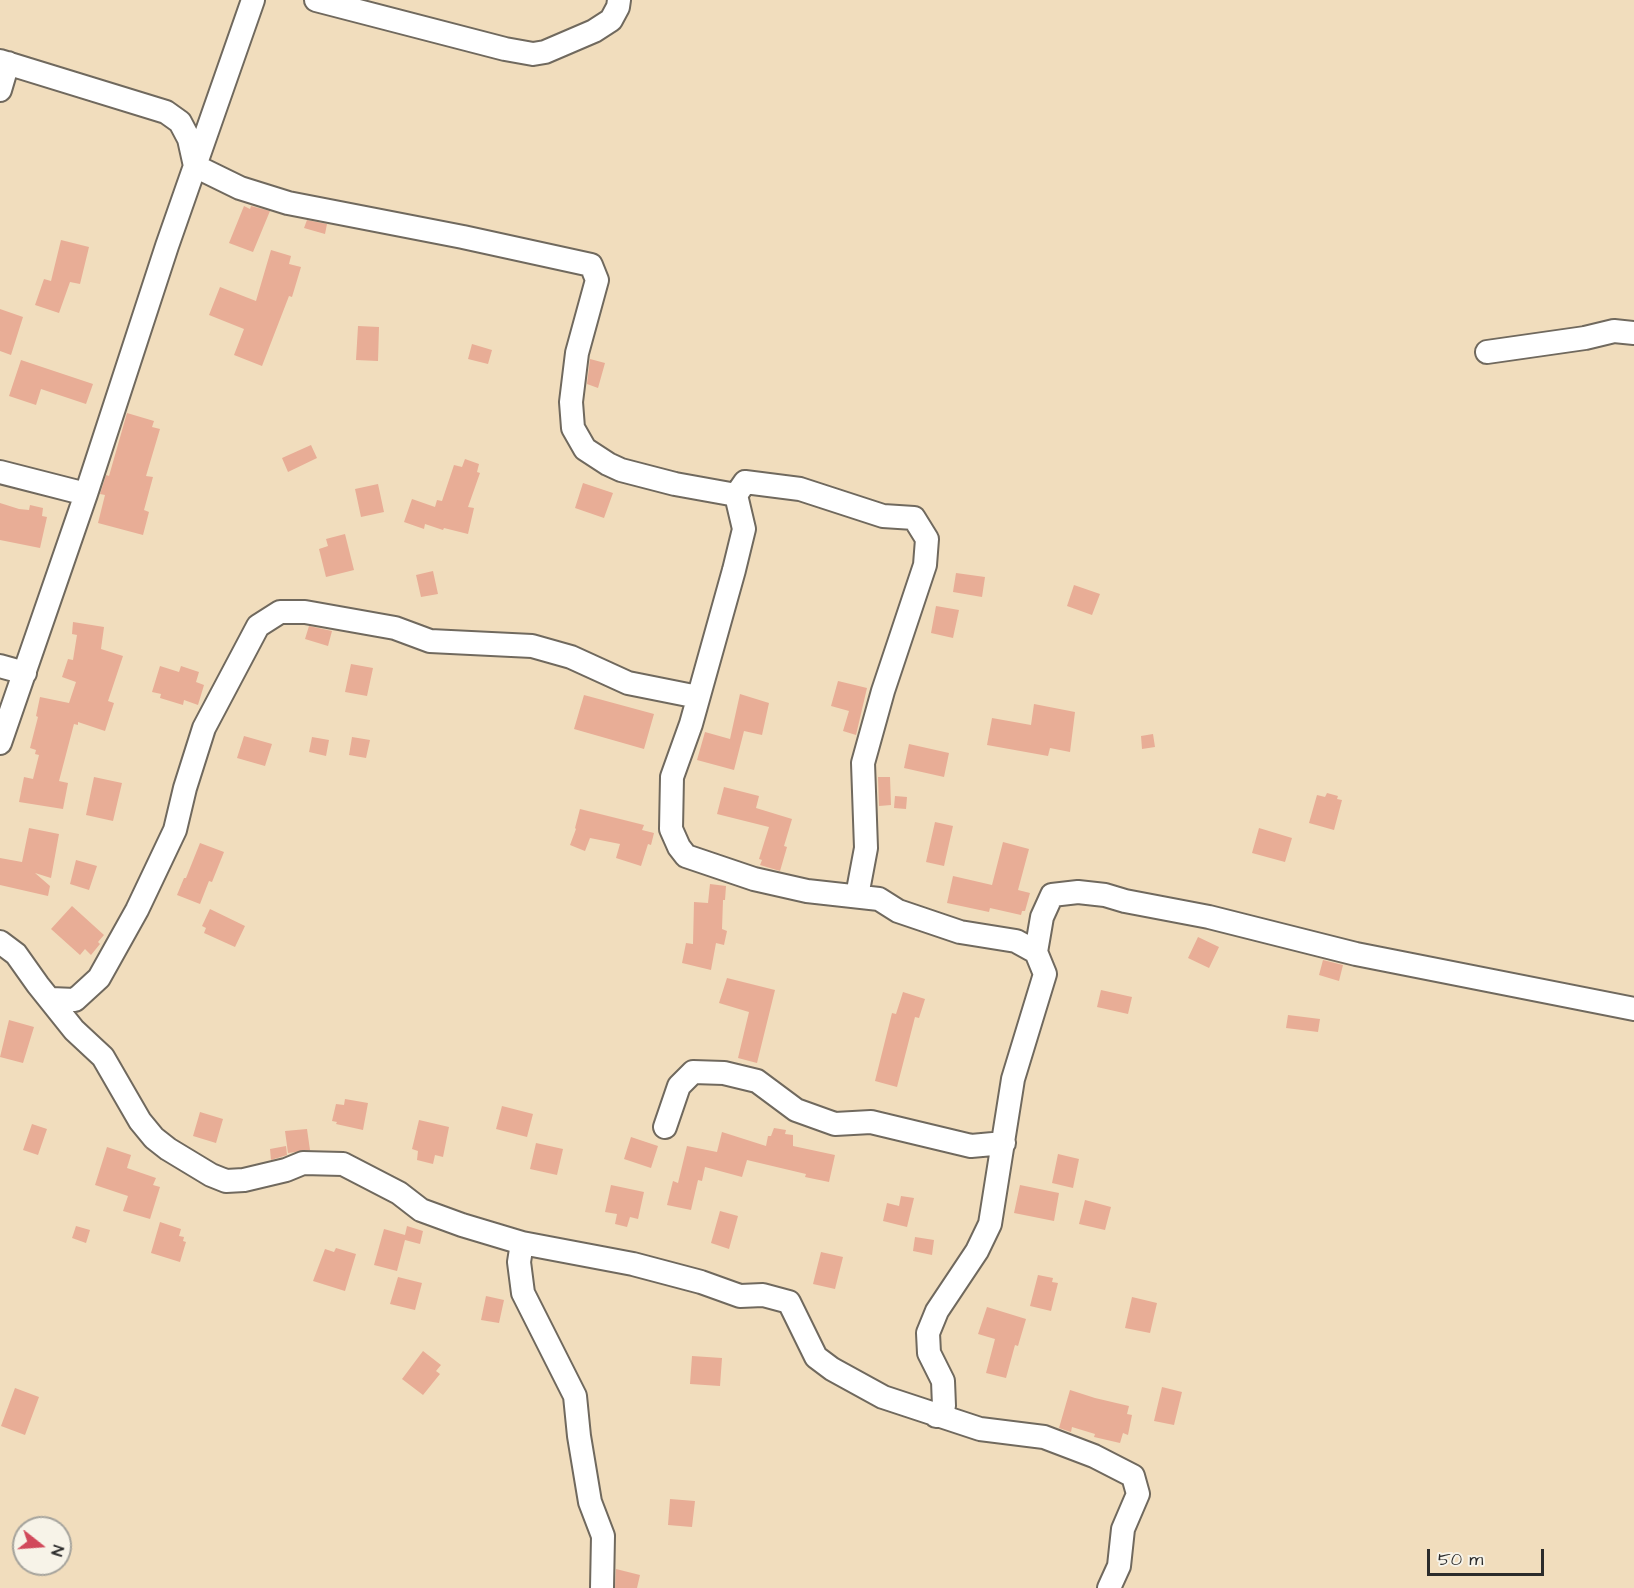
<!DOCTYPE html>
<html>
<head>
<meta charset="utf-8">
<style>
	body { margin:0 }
	#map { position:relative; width:1634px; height:1588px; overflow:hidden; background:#f1ddbd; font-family:"Architects Daughter",sans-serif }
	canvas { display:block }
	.north { position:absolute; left:12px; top:1516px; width:60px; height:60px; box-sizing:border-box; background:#f7f3e8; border:2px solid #a5a39c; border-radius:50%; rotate:107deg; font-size:16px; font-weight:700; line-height:24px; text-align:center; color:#2b2b2b }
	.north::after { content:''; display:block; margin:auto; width:21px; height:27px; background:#d1495b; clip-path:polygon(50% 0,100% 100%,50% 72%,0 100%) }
	.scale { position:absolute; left:1427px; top:1549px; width:117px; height:27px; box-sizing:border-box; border:3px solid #2b2b2b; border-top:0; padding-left:8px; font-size:18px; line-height:21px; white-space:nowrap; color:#2b2b2b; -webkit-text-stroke:4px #f7f3e8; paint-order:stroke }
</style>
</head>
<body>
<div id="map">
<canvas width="1634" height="1588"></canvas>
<div class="north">N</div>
<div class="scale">50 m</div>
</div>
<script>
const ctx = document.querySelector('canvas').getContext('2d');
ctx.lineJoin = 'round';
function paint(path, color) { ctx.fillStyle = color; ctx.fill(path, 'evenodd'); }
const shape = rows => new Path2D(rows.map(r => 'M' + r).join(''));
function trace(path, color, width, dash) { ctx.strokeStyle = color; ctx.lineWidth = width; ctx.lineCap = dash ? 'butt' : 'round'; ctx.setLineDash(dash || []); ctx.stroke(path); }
const building = shape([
	[244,206,250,209,251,206,270,211,253,252,229,243],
	[307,220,327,224,325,234,304,228],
	[61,240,89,247,80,284,70,282,59,313,35,305,44,279,51,281],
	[271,250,291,256,289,264,301,267,292,297,289,296,262,366,234,355,244,329,209,315,220,287,256,301],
	[0,309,23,317,11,355,0,351],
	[358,326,379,327,378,361,356,360],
	[472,344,492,350,488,364,468,359],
	[590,359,605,363,598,388,587,384],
	[21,360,93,384,86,404,41,389,36,405,9,396],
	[127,413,154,421,152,427,160,429,146,476,153,477,144,510,149,512,143,535,98,523,105,495,100,494,106,475,109,476],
	[311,445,317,458,288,472,282,458],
	[465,459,479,464,477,472,480,473,468,507,474,508,468,534,444,528,443,530,425,524,424,529,404,522,412,499,435,507,437,500,442,501,454,465,462,467],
	[583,483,613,493,604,518,575,508],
	[378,484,384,512,361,517,355,489],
	[0,503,19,509,29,510,30,505,43,508,42,516,47,517,40,548,0,540],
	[345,534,354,570,326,577,319,549,328,546,326,539],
	[433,571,438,594,421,597,416,575],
	[956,573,985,577,982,597,953,592],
	[1074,585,1100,594,1092,615,1067,606],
	[936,606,959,610,953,638,931,633],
	[73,622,104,627,101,649,123,656,108,701,114,703,105,731,78,722,78,725,74,724,59,781,68,783,63,809,19,802,24,777,33,779,39,755,35,754,36,750,30,748,38,717,36,716,40,697,69,703,76,682,62,677,68,659,73,660,77,635,72,634],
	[309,626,332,631,328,646,305,639],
	[351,664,373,668,367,696,345,692],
	[160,666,179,672,181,666,199,672,196,682,204,685,198,705,184,700,183,705,160,698,161,694,152,692],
	[838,681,867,688,856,735,843,731,849,711,831,706],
	[740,694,769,703,762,735,744,731,734,770,697,760,705,732,730,739],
	[584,695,654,714,644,749,574,729],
	[1034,704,1075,712,1070,752,1050,748,1048,756,987,745,992,718,1031,725],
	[1153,734,1155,747,1142,749,1141,736],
	[244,736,272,744,265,766,237,758],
	[312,737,329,740,326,756,309,752],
	[352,737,370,740,366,758,349,755],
	[909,744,949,753,944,777,904,768],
	[94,777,122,783,113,821,86,815],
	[878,777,890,777,891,805,879,806],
	[724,787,759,796,756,808,792,819,784,846,787,847,780,871,760,865,762,860,759,859,769,827,717,814],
	[1327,793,1338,796,1337,799,1342,800,1334,830,1309,823,1317,795,1325,797],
	[895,796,907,797,906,809,894,808],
	[580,809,644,825,642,830,654,833,651,845,648,844,641,866,616,858,620,844,590,838,585,851,570,845,576,829,575,828],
	[935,822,953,826,944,866,926,862],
	[29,828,59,834,51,878,35,873,50,886,48,896,0,885,0,858,22,862],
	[1259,828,1292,838,1285,862,1252,853],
	[1003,842,1029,849,1018,890,1030,893,1025,911,1022,911,1021,915,990,908,989,912,947,903,953,876,992,885],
	[200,843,224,852,212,882,209,881,200,904,177,895,184,878,186,878],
	[76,860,97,866,89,890,70,884],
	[710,884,726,886,725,900,723,900,722,929,727,931,724,945,716,943,711,970,682,963,686,943,693,944,694,902,708,903],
	[72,906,104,935,98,942,100,944,91,955,85,949,80,955,51,929],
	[210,909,245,926,235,947,204,933,206,928,202,926],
	[1198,937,1219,947,1209,968,1188,958],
	[1323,960,1343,965,1339,981,1319,975],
	[727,978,775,990,757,1063,738,1058,749,1012,719,1003],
	[1101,990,1132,997,1128,1014,1097,1007],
	[903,992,925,999,919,1018,915,1017,897,1087,875,1081,892,1013,896,1014],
	[1288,1015,1320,1019,1318,1032,1286,1028],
	[9,1020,34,1027,23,1063,0,1057],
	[345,1099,368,1103,363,1130,336,1124,337,1122,332,1121,336,1104,344,1105],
	[502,1106,533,1114,527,1137,496,1129],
	[200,1112,223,1119,216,1143,193,1136],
	[419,1120,449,1127,443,1157,435,1155,433,1164,417,1160,418,1151,412,1149],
	[32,1124,47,1129,38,1155,23,1150],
	[774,1128,786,1130,785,1134,793,1135,793,1146,835,1155,829,1182,805,1177,806,1174,747,1160,742,1177,705,1167,702,1181,698,1180,691,1210,667,1205,673,1181,678,1183,687,1146,717,1152,722,1132,766,1146,768,1136,771,1136],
	[307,1129,310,1150,288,1153,285,1131],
	[631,1137,658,1146,651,1168,624,1159],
	[536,1143,563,1149,557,1175,530,1169],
	[286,1146,287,1155,271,1160,270,1149],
	[107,1147,131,1155,127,1168,156,1178,153,1185,160,1187,150,1219,123,1211,128,1196,95,1185],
	[1058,1154,1079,1159,1073,1188,1052,1183],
	[611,1185,644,1192,638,1219,630,1217,627,1227,615,1224,617,1214,605,1212],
	[1020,1185,1059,1193,1054,1221,1014,1213],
	[901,1196,914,1198,907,1227,883,1221,887,1203,899,1206],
	[1085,1200,1111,1207,1105,1230,1079,1224],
	[720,1211,738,1216,729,1249,711,1243],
	[160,1222,181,1229,179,1236,184,1237,183,1241,186,1242,180,1262,151,1253],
	[76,1226,90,1230,86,1243,72,1238],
	[407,1226,423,1231,420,1244,405,1240,397,1271,374,1265,384,1229,405,1235],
	[915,1237,934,1240,932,1255,913,1251],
	[336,1248,356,1254,345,1291,313,1281,325,1249,334,1252],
	[821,1252,843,1257,835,1289,813,1284],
	[1038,1275,1053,1278,1052,1282,1058,1283,1051,1311,1030,1306],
	[398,1277,422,1283,415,1310,390,1304],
	[486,1296,504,1300,499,1323,481,1320],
	[1132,1297,1157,1303,1150,1333,1125,1328],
	[987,1307,1026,1319,1018,1346,1015,1345,1006,1378,986,1373,995,1339,978,1334],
	[423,1351,441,1365,436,1371,440,1374,423,1395,402,1379],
	[692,1356,722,1358,720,1386,690,1384],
	[1162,1387,1182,1392,1174,1425,1154,1421],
	[15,1388,39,1397,25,1435,1,1426],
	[1070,1390,1095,1398,1129,1406,1127,1414,1132,1415,1128,1435,1123,1433,1120,1443,1094,1437,1095,1434,1072,1427,1071,1432,1059,1428],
	[670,1499,695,1501,692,1527,668,1525],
	[616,1569,640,1575,637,1588,615,1588]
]);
const minor = shape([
	[316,0,505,49,533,54,545,52,594,31,611,20,618,7,619,0],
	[0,61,166,112,180,122,189,139,195,166],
	[0,90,8,63],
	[195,166,240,188,288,203,463,237,591,265,597,280,577,353,571,402,573,428,585,449,608,464,621,470,675,484,736,495,745,482,800,489,883,516,914,518,927,539,925,565,883,691,863,763,866,848,857,896],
	[1487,352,1585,338,1614,331,1634,333],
	[0,472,86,494],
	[736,495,744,529,734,570,691,724,672,777,671,829,679,847,686,856,754,879,807,891,879,899,898,911,960,932,1016,941,1036,952,1045,974,1013,1079,990,1224,977,1251,937,1311,928,1333,929,1353,943,1381,944,1406,936,1416],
	[0,666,25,673],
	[0,743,86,494,167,246,253,0],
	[0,942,16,954,38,985,74,1030,103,1057,140,1121,154,1138,168,1149,211,1175,226,1181,244,1180,286,1170,303,1163,343,1164,399,1193,421,1210,462,1225,522,1243,633,1264,701,1282,740,1296,763,1295,789,1302,816,1357,832,1369,883,1397,980,1429,1044,1437,1094,1456,1133,1476,1138,1494,1123,1529,1119,1566,1109,1588],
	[1036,952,1042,917,1052,895,1078,892,1105,895,1125,901,1209,917,1356,954,1634,1009],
	[51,999,75,1000,99,978,137,910,175,830,185,788,204,728,258,626,280,612,305,612,395,628,430,641,532,646,571,657,628,683,698,697],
	[665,1127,679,1086,693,1072,724,1073,757,1081,796,1110,835,1124,871,1122,971,1146,1004,1143],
	[522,1243,519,1262,523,1293,575,1396,579,1436,590,1502,603,1536,602,1588]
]);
paint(building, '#e8ad96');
trace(minor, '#70695e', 26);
trace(minor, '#fff', 22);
</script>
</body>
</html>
